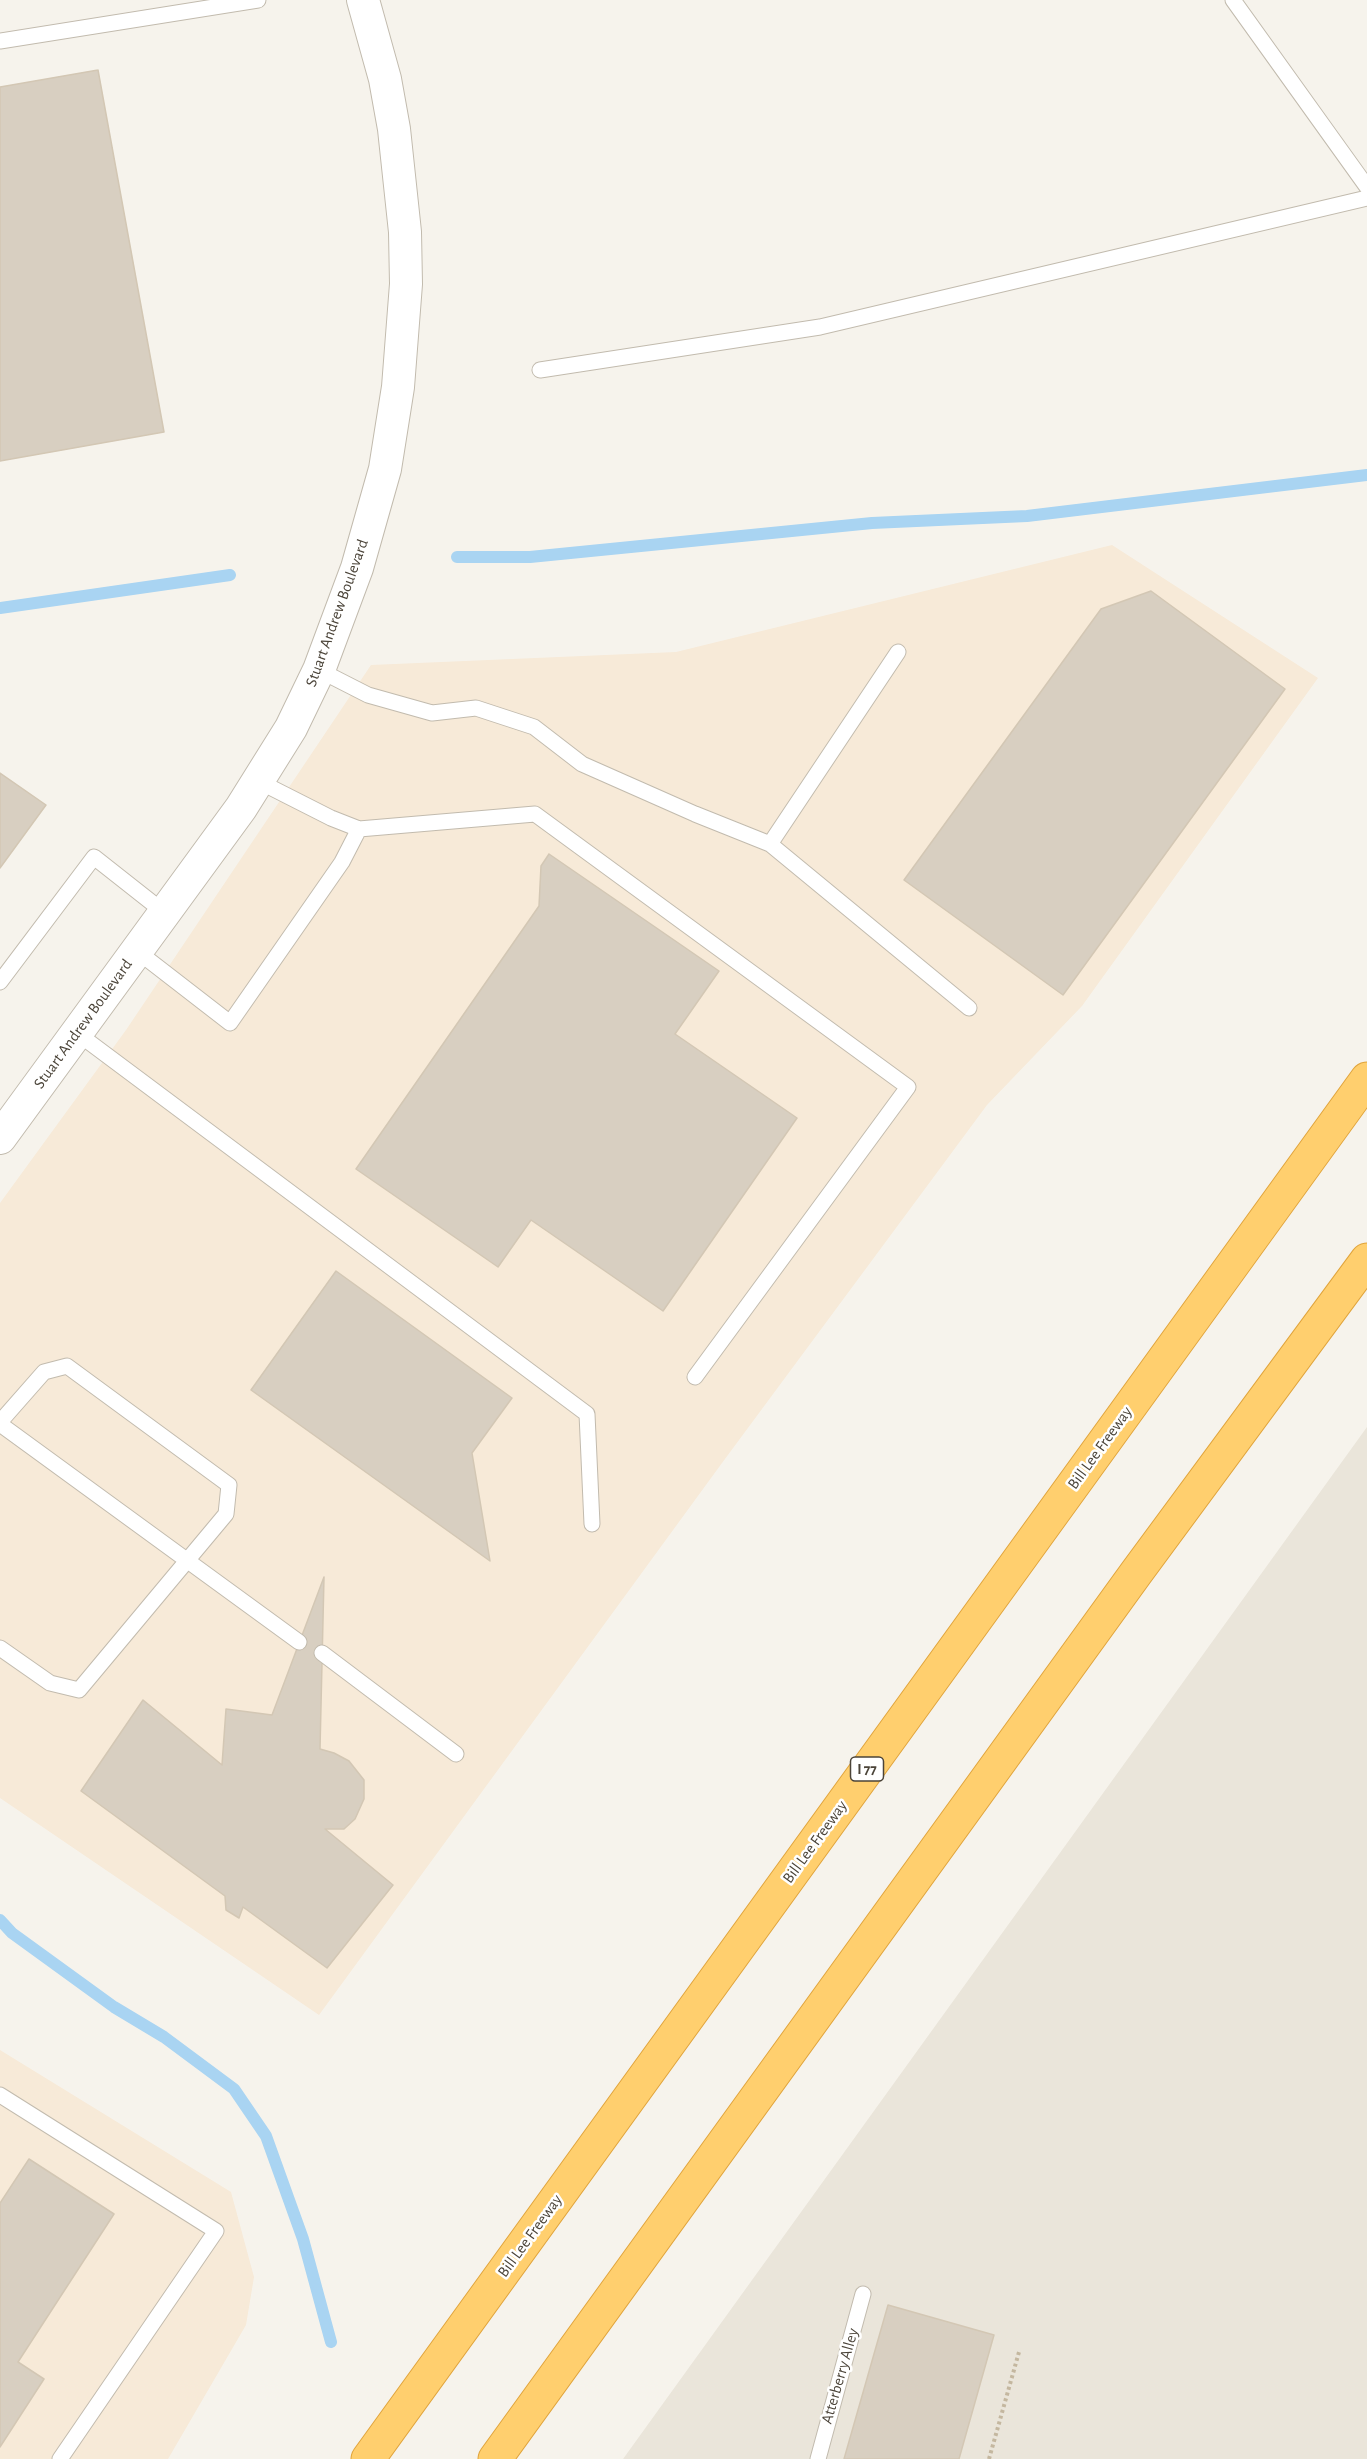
<!DOCTYPE html>
<html>
<head>
<meta charset="utf-8">
<style>
	body { margin:0 }
	canvas { display:block; background:#f6f3ec }
</style>
</head>
<body>
<canvas width="1367" height="2459"></canvas>
<script>
const ctx = document.querySelector('canvas').getContext('2d');
ctx.lineJoin = 'round';
function paint(path, color) { ctx.fillStyle = color; ctx.fill(path, 'evenodd'); }
const shape = rows => new Path2D(rows.map(r => 'M' + r).join(''));
function trace(path, color, width, dash) { ctx.strokeStyle = color; ctx.lineWidth = width; ctx.lineCap = dash ? 'butt' : 'round'; ctx.setLineDash(dash || []); ctx.stroke(path); }
function drawText(font, color, halo, rows, align = 'center') {
  ctx.font = font + ' "Alegreya Sans",sans-serif'; ctx.lineWidth = 5; ctx.setLineDash([]); ctx.textBaseline = 'middle'; ctx.strokeStyle = halo; ctx.fillStyle = color; for (const [text, x, y, turn = 0] of rows) {
    ctx.save(); ctx.translate(x, y); ctx.rotate((+turn || 0) * Math.PI / 180); ctx.textAlign = isNaN(turn) ? turn : align; if (halo) ctx.strokeText(text, 0, 0); ctx.fillText(text, 0, 0); ctx.restore();
  }
}
const residential = shape([
	[1367,1427,1367,2459,623,2459]
]);
const commercial = shape([
	[1112,545,1318,678,1082,1006,987,1105,722,1463,319,2015,0,1798,0,1203,126,1030,371,665,676,652],
	[0,2050,231,2192,254,2277,246,2325,168,2459,0,2459]
]);
const stream = shape([
	[457,557,530,557,872,523,1027,516,1367,475],
	[0,608,230,575],
	[0,1920,12,1933,114,2007,164,2037,234,2089,266,2136,303,2239,331,2342]
]);
const building = shape([
	[98,70,164,432,0,461,0,87,98,70],
	[1151,591,1285,689,1063,995,904,880,1101,609,1151,591],
	[0,773,46,805,0,868,0,773],
	[549,854,719,971,675,1034,797,1118,663,1311,531,1220,498,1267,356,1169,539,906,541,866,549,854],
	[336,1271,512,1398,472,1453,490,1561,251,1390,336,1271],
	[324,1577,320,1749,334,1753,349,1761,364,1780,364,1799,355,1819,344,1829,325,1829,393,1885,327,1968,243,1907,239,1918,226,1910,225,1896,81,1791,143,1700,222,1765,226,1709,272,1715,324,1577],
	[29,2159,114,2214,18,2362,44,2379,0,2447,0,2203,29,2159],
	[888,2305,994,2335,959,2459,844,2459,888,2305]
]);
const path = shape([
	[989,2459,1019,2352]
]);
const lane = shape([
	[1233,0,1367,187],
	[0,41,258,0],
	[540,370,820,327,1367,198],
	[319,670,368,695,432,713,476,708,534,727,582,764,695,814,770,844,969,1008],
	[258,781,331,818,359,829,535,814,908,1087,695,1377],
	[770,844,898,652],
	[137,951,230,1023,342,862,359,829],
	[0,982,94,857,165,913],
	[77,1033,587,1414,592,1524],
	[0,1422,44,1372,67,1366,229,1485,226,1514,79,1690,50,1683,0,1648],
	[0,1424,299,1642],
	[322,1653,456,1754],
	[0,2095,216,2231,60,2459],
	[818,2459,863,2294]
]);
const street = shape([
	[0,1138,241,808,291,728,319,670,357,568,385,469,398,387,406,284,405,232,394,129,385,79,363,0]
]);
const highway = shape([
	[368,2459,1367,1079],
	[495,2459,1136,1573,1367,1260]
]);
const shields = [
	[867,1769,33]
];
const shieldNames = [
	["I 77",867,1769]
];
const streetNames = [
	["Stuart Andrew Boulevard",337,613,-70],
	["Stuart Andrew Boulevard",83,1024,-54],
	["Bill Lee Freeway",1100,1448,-54],
	["Bill Lee Freeway",815,1842,-54],
	["Bill Lee Freeway",530,2236,-54],
	["Atterberry Alley",840,2376,-74]
];
paint(residential, '#eae5da');
paint(commercial, '#f7ead8');
trace(stream, '#a9d4f2', 12);
paint(building, '#d8cfc1');
trace(building, '#d3c7b4', 1.5);
trace(lane, '#c2bbae', 17);
trace(street, '#c2bbae', 34);
trace(highway, '#e0a43c', 35);
trace(path, '#c4b79f', 4, [3, 3]);
trace(lane, '#fff', 15);
trace(street, '#fff', 32);
trace(highway, '#ffcf6e', 33);
for (const [x, y, w] of shields) { const box = new Path2D(); box.roundRect(x - w / 2, y - 12, w, 24, 4.5); ctx.fillStyle = '#fff'; ctx.fill(box); trace(box, '#4b4439', 1.5); }
drawText('bold 15px', '#4b4439', null, shieldNames);
drawText('16px', '#4b4439', '#fff', streetNames);
</script>
</body>
</html>
